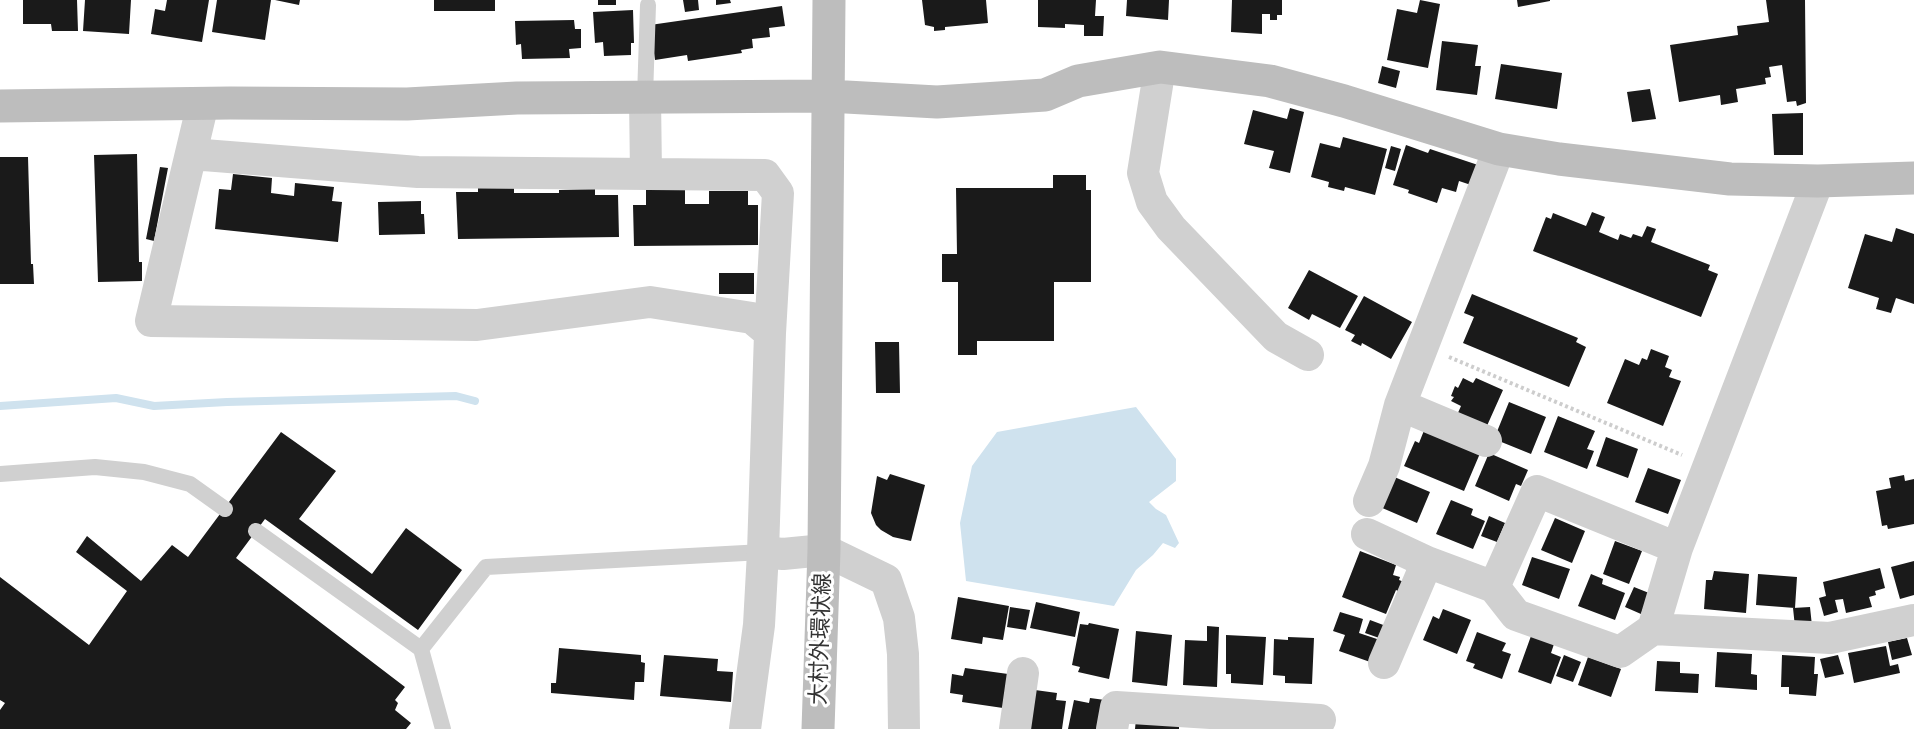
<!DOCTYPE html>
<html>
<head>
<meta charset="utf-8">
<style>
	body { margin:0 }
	canvas { display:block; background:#fff }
</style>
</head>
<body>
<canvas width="1914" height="729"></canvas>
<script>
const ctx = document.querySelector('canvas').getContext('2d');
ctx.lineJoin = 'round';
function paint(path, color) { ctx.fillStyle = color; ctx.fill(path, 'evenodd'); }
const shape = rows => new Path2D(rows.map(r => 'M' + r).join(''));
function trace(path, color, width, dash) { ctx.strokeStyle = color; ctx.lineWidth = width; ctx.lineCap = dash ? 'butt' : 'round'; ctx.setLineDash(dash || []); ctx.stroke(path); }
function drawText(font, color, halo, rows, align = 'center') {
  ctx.font = font + ' Cabin,"Noto Sans JP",sans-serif'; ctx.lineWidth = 6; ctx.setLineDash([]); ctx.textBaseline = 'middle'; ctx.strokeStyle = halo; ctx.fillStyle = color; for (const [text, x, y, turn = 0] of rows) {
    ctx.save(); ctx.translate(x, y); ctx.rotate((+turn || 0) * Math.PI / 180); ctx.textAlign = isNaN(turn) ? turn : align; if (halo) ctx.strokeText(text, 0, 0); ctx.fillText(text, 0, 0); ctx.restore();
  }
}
const water = shape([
	[1136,407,1176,459,1176,481,1149,502,1156,509,1166,515,1179,543,1175,548,1163,543,1153,555,1136,570,1114,606,966,581,960,523,972,466,997,432]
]);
const stream = shape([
	[0,406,116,398,154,406,227,402,456,396,475,401]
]);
const building = shape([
	[23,0,77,0,78,31,52,31,51,24,23,24],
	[85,0,131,0,129,34,83,31],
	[167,0,209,0,202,42,151,34,155,9,165,11],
	[217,0,271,0,265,40,212,32],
	[275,0,300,0,299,5],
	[434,0,495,0,495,11,434,11],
	[598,0,616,0,616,5,598,5],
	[683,0,698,0,699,10,685,12],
	[716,0,730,0,731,3,716,5],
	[922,0,986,0,988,23,945,27,945,30,934,31,934,27,925,25],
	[1038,0,1096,0,1095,16,1104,16,1103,36,1084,36,1084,25,1065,24,1065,28,1038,27],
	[1127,0,1169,0,1168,20,1126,16],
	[1232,0,1282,0,1282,15,1277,15,1277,20,1270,20,1270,14,1262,14,1262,34,1231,32],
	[1420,0,1440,4,1428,68,1387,60,1397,9,1417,13],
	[1517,0,1550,0,1550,1,1518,7],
	[1766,0,1805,0,1806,103,1797,106,1796,101,1787,102,1782,65,1769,67,1771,77,1765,78,1766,84,1736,89,1738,102,1721,105,1720,95,1679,102,1670,45,1738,35,1737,26,1769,22],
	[782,6,785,26,769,28,770,37,752,39,753,48,741,50,742,53,688,61,687,55,655,60,650,25],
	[633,10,634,43,631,43,631,55,604,56,603,42,595,43,593,12],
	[574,20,575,29,581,29,581,48,569,49,570,58,522,59,521,44,516,45,515,21],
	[1442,41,1478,45,1475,66,1481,66,1477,95,1436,90],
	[1501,64,1562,73,1557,109,1495,99],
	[1382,66,1400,71,1396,88,1378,83],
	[1650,89,1656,119,1632,122,1627,92],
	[1290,108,1304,112,1290,173,1269,168,1274,151,1244,144,1253,110,1287,119],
	[1803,113,1803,155,1774,155,1772,114],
	[1343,137,1387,149,1375,195,1345,187,1344,191,1328,187,1329,182,1311,177,1320,143,1340,148],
	[1406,145,1428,153,1430,149,1481,166,1474,186,1459,181,1456,192,1442,188,1437,203,1408,193,1409,190,1393,185],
	[1391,146,1401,149,1395,171,1385,168],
	[137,154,139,262,142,262,142,281,98,282,94,155],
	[0,157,28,157,31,264,33,264,34,284,0,284],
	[160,167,168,168,154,241,146,239],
	[233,174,272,178,271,193,294,196,295,183,334,187,332,201,342,202,338,242,215,229,219,189,231,190],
	[1053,175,1086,175,1086,190,1091,190,1091,282,1054,282,1054,341,977,341,977,355,958,355,958,282,942,282,942,254,957,254,956,188,1053,188],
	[478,187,514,187,514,193,559,193,559,190,595,189,595,195,618,195,619,237,458,239,456,192,478,192],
	[646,189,685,189,685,204,709,204,709,191,748,191,748,205,758,205,758,245,634,246,633,205,646,205],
	[421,201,421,214,424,214,425,234,379,235,378,202],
	[1592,212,1605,217,1599,232,1618,240,1620,234,1631,238,1633,234,1642,237,1647,226,1656,229,1651,242,1710,265,1708,270,1718,274,1701,317,1533,251,1546,217,1551,219,1553,213,1586,226],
	[1896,228,1914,234,1914,304,1896,298,1891,313,1876,309,1879,298,1848,288,1865,234,1892,242],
	[1309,270,1358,296,1340,328,1312,314,1309,320,1288,308],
	[719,273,754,273,754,294,719,294],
	[1472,294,1578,338,1576,342,1586,347,1569,387,1463,343,1474,317,1464,313],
	[1364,296,1412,322,1391,359,1362,343,1361,346,1351,341,1355,335,1345,330],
	[875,342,899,342,900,393,876,393],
	[1651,349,1669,356,1665,367,1672,370,1669,377,1681,381,1663,426,1607,403,1625,359,1639,365,1642,358,1647,360],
	[1463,378,1473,383,1476,378,1503,390,1486,428,1457,415,1461,406,1451,401,1454,397,1451,396,1455,386,1458,388],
	[1509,402,1546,417,1531,454,1494,439],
	[1558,416,1595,431,1587,449,1594,451,1587,469,1544,452],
	[1425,428,1481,451,1464,491,1404,466,1415,441,1419,443],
	[281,432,336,471,299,519,372,574,406,528,462,570,418,630,265,519,236,558,405,687,395,700,398,703,395,710,411,723,406,729,0,729,0,710,5,703,0,700,0,577,89,645,127,591,76,552,87,536,141,581,172,545,188,557],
	[1606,437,1638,449,1628,478,1596,466],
	[1489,453,1528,470,1521,486,1516,484,1509,501,1475,486],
	[1648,468,1681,480,1668,514,1635,502],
	[890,474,925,485,911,541,893,537,881,530,876,525,871,513,877,476,887,480],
	[1904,475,1905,481,1914,479,1914,524,1888,529,1887,525,1882,526,1876,491,1891,488,1889,478],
	[1392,476,1430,492,1417,523,1380,507],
	[1451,500,1473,509,1471,515,1485,521,1473,549,1436,534],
	[1489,516,1505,523,1497,542,1481,536],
	[1555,518,1585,531,1572,563,1541,550],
	[1615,541,1642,551,1629,584,1603,574],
	[1360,551,1396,565,1393,575,1400,577,1399,580,1404,582,1400,592,1396,590,1386,614,1342,597],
	[1532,557,1570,569,1559,599,1522,585],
	[1914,561,1914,595,1900,599,1891,567],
	[1880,568,1885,588,1875,591,1876,595,1869,597,1872,607,1846,613,1843,599,1835,600,1838,612,1824,616,1819,598,1826,596,1823,582],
	[1714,571,1749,574,1746,613,1704,609,1706,580,1712,580],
	[1591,574,1603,579,1602,584,1625,593,1615,620,1578,606],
	[1758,574,1797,577,1795,608,1756,605],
	[1634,587,1649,593,1641,614,1625,607],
	[958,597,1009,606,1003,640,983,637,982,644,951,639],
	[1036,602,1080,612,1075,637,1030,628],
	[1010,607,1030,610,1026,630,1007,627],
	[1810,607,1812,626,1795,627,1793,608],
	[1443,609,1471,620,1457,654,1423,640,1433,616,1439,619],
	[1340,612,1363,619,1359,633,1380,640,1373,663,1339,651,1345,635,1333,631],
	[1370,620,1386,626,1382,639,1365,633],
	[1089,623,1119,629,1109,679,1078,672,1080,667,1072,665,1080,624,1088,625],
	[1207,626,1219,627,1217,687,1183,685,1185,640,1207,641],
	[1136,631,1172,635,1167,686,1132,682],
	[1477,632,1506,643,1502,651,1511,654,1502,679,1473,668,1475,664,1466,661],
	[1226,635,1266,637,1263,685,1231,683,1231,674,1226,674],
	[1531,636,1554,644,1551,653,1561,657,1551,684,1518,672],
	[1288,637,1314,638,1312,684,1285,683,1285,676,1273,675,1274,639,1288,640],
	[1907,638,1912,655,1892,660,1888,642],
	[1886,646,1890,666,1898,664,1900,673,1854,683,1848,653],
	[559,648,641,655,641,662,645,663,644,682,635,682,634,700,551,693,551,683,556,683],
	[1717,652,1752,654,1751,674,1757,675,1757,690,1715,687],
	[664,655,718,659,717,671,733,672,731,702,660,696],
	[1564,655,1581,662,1573,682,1556,676],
	[1782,655,1815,657,1814,674,1818,674,1816,696,1789,694,1789,687,1781,687],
	[1838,655,1844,674,1825,678,1820,659],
	[1588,657,1621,669,1611,697,1578,685],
	[1657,661,1680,662,1680,673,1699,674,1698,693,1655,691],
	[965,668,1008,674,1003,708,962,702,963,695,950,693,952,674,963,676],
	[1035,690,1057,693,1056,700,1066,701,1062,729,1029,729],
	[1090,698,1105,700,1100,729,1068,729,1074,700,1089,703],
	[1136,719,1179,722,1179,729,1135,729]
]);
const path = shape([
	[1449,357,1682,455]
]);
const lane = shape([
	[645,97,648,5],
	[0,474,95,467,144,472,190,484,225,509],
	[256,531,421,649,486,567,763,552],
	[421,649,443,729]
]);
const street = shape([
	[1160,67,1143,173,1152,202,1171,228,1276,337,1308,355],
	[645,97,646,174],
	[203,103,151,321,477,325,650,302,752,318,770,333,763,552],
	[191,154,418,172,765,175,778,193,770,333],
	[1400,405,1486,441],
	[1369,501,1384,466,1400,405,1499,149],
	[1367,534,1427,562],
	[1677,548,1537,491,1494,587,1516,615,1620,652,1653,629,1677,548,1818,181],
	[1653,629,1830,638,1914,620],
	[1384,663,1427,562,1494,587],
	[745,729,759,625,763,552,783,554,824,550,886,580,899,618,903,654,904,729],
	[1015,729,1023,673],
	[1112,729,1116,707,1320,720]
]);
const secondary = shape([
	[0,106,230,103,407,104,517,98,828,96,937,102,1045,95,1078,81,1160,67,1270,81,1344,101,1499,149,1559,159,1730,179,1818,181,1914,178],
	[818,729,824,550,829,0]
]);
const streetNames = [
	["大村外環状線",821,639,-88]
];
paint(water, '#cfe2ee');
trace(stream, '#cfe2ee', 8);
paint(building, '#1a1a1a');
trace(path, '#cdcdcd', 4, [3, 3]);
trace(lane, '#d0d0d0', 16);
trace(street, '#d0d0d0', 32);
trace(secondary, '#bdbdbd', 33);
drawText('22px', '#333', '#fff', streetNames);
</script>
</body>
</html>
